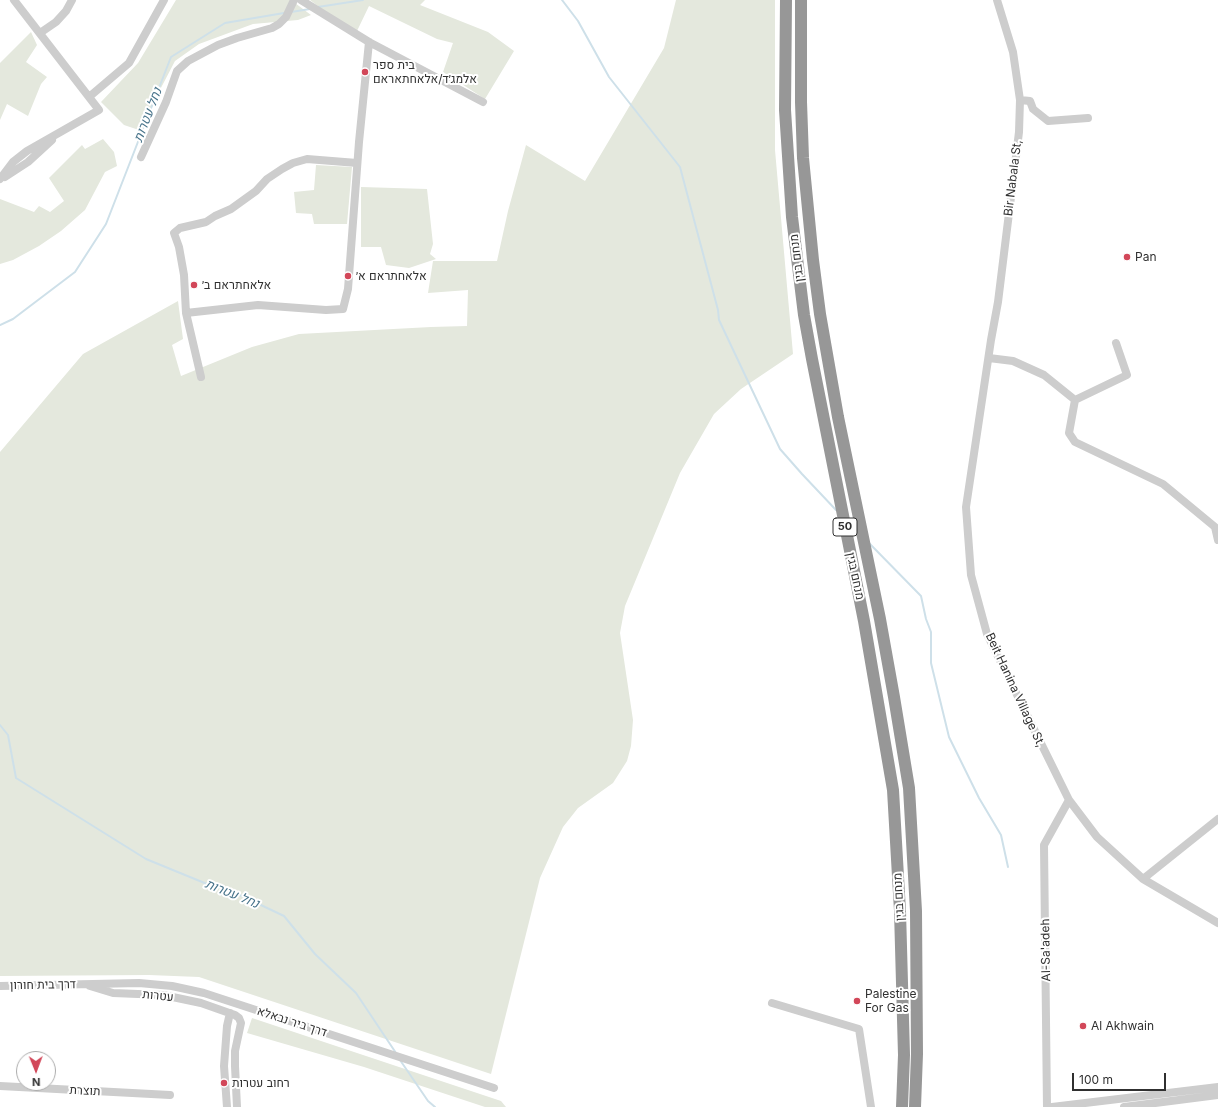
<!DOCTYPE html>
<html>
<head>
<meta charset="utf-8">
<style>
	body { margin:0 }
	#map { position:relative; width:1218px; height:1107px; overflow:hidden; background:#fff; font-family:Inter,sans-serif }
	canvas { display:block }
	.north { position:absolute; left:16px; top:1051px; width:40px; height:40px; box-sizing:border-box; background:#fff; border:1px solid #acacac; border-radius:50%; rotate:179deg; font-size:11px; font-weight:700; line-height:16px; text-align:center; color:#303030 }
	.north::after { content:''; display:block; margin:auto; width:14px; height:18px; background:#d24759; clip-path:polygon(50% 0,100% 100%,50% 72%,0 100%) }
	.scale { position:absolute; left:1072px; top:1073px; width:94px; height:18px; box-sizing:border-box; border:2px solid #303030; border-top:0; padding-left:5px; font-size:12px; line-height:14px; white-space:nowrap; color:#303030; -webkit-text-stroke:3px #fff; paint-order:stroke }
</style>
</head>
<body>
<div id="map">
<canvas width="1218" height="1107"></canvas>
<div class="north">N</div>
<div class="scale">100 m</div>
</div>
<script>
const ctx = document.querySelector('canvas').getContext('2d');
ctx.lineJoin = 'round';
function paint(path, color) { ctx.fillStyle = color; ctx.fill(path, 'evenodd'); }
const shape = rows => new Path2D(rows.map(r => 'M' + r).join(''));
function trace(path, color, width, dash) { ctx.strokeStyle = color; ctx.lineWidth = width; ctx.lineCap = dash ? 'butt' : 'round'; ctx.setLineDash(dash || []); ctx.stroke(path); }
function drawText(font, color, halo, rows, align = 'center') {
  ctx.font = font + ' Inter,Heebo,sans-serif'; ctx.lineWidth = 4; ctx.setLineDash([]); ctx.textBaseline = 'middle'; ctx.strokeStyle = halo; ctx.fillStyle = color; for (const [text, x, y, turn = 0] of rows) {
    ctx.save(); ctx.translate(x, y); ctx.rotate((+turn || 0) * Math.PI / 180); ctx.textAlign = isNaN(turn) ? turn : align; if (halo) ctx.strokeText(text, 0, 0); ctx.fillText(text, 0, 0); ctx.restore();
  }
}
const green = shape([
	[176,0,291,0,311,15,298,20,253,24,199,44,175,61,139,130,124,125,101,102,138,63],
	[310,0,425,0,420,5,488,32,514,51,485,99,443,72,453,43,437,39,369,6,357,31,327,13],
	[676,0,775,0,775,150,793,354,741,389,714,414,680,473,625,606,620,633,633,720,631,746,627,761,613,783,578,808,563,827,540,878,491,1074,199,977,149,975,0,976,0,452,83,354,178,301,183,339,172,345,181,376,252,347,299,334,431,327,467,326,468,290,428,293,433,261,497,261,508,211,526,145,585,181,664,48],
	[31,32,37,45,26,62,47,77,41,84,28,116,7,104,0,120,0,63],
	[103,139,114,152,117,166,105,172,85,210,61,231,39,246,13,260,0,264,0,199,34,212,39,206,50,212,64,201,49,178,82,145,85,149],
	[316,165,352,167,347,224,314,224,312,214,296,213,294,192,314,190],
	[361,187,427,189,433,244,430,254,436,259,409,268,386,265,381,247,361,247],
	[252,1018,501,1101,506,1107,485,1107,364,1067,247,1033]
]);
const stream = shape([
	[562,0,578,21,609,77,680,167,718,310,719,320,780,449,802,474,836,510],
	[318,7,363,0],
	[291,12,310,9],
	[0,325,13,319,75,272,106,224,171,57,225,23,284,13],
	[849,523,856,530],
	[869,543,921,596,926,619,931,632,931,663,949,737,979,798,1001,835,1008,867],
	[0,725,8,735,16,778,146,859,207,884,225,888,284,916,315,954,356,993,396,1053],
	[400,1060,428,1101,435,1107]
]);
const minor = shape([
	[301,0,369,42,483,102],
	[997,0,1013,52,1020,100,1019,132,998,302,991,340,966,507,971,575,987,634,1069,800,1097,837,1143,879,1218,923],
	[40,33,56,22,66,11,72,0],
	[89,97,129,63,164,0],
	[1020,100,1030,101,1033,109,1048,121,1088,118],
	[141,157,166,102,177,71,188,61,218,45,237,38,272,28,279,24,286,17,294,0],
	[5,177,28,162,52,140],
	[0,179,13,162,27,151,99,110,14,0],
	[186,313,258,305,326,310,343,309,348,289,359,142,369,42],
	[989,358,1013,361,1044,375,1075,400,1069,433,1075,442,1163,484,1215,527,1218,540],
	[201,377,186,313,184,275,179,247,174,233,180,228,206,222,215,216,231,209,256,191,267,179,282,169,293,163,307,159,357,163],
	[1075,400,1127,375,1116,343],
	[1143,879,1218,819],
	[0,986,139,983,172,986,204,993,494,1088],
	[90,986,113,993,163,995,201,1003,235,1015,239,1018,241,1023,235,1051,235,1066,237,1107],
	[772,1003,859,1029,871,1107],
	[0,1086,170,1095],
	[227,1107,224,1066,227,1026,230,1013],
	[1047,1107,1044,845,1069,800],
	[1052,1107,1218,1087],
	[1124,1107,1218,1095]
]);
const highway = shape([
	[786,0,785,110,792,217,804,315,812,359,864,621,893,790,900,911,904,1055,902,1107],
	[801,0,801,102,803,158,813,260,820,314,838,417,880,619,894,697,909,788,916,911,917,1054,915,1107]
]);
const markers = [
	[365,72,4,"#d24759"],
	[1127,257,4,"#d24759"],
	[348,276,4,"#d24759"],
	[194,285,4,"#d24759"],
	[857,1001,4,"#d24759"],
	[1083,1026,4,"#d24759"],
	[224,1083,4,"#d24759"]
];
const shields = [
	[845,527,24]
];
const shieldNames = [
	["50",845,527]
];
const poiNames = [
	["בית ספר",373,65],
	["אלמג׳ד/אלאחתאראם",373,79],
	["Pan",1135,257],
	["אלאחתראם א׳",356,276],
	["אלאחתראם ב׳",202,285],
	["Palestine",865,994],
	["For Gas",865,1008],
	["Al Akhwain",1091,1026],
	["רחוב עטרות",232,1083]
];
const streetNames = [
	["Bir Nabala St,",1013,178,-83],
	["מנחם בגין",797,258,-97],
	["מנחם בגין",855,576,78],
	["Beit Hanina Village St,",1015,690,65],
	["מנחם בגין",899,897,-93],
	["Al-Sa'adeh",1046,950,-91],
	["דרך בית חורון",43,985,-1],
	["עטרות",158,996,6],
	["דרך ביר נבאלא",292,1022,18],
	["תוצרת",85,1091,3]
];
const waterNames = [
	["נחל עטרות",148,115,-69],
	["נחל עטרות",232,894,22]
];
paint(green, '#e4e8dd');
trace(stream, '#cee0e9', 2);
trace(minor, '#cdcdcd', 8);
trace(highway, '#979797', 12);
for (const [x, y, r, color] of markers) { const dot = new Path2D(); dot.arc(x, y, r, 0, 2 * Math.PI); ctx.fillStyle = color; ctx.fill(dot); trace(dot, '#fff', 1.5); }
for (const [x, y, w] of shields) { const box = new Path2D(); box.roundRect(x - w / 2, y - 9, w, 18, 3); ctx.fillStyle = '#fff'; ctx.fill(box); trace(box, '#303030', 1); }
drawText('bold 11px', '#303030', null, shieldNames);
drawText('12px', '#303030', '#fff', poiNames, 'left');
drawText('12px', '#303030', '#fff', streetNames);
drawText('italic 13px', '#47738a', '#fff', waterNames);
</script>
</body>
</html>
